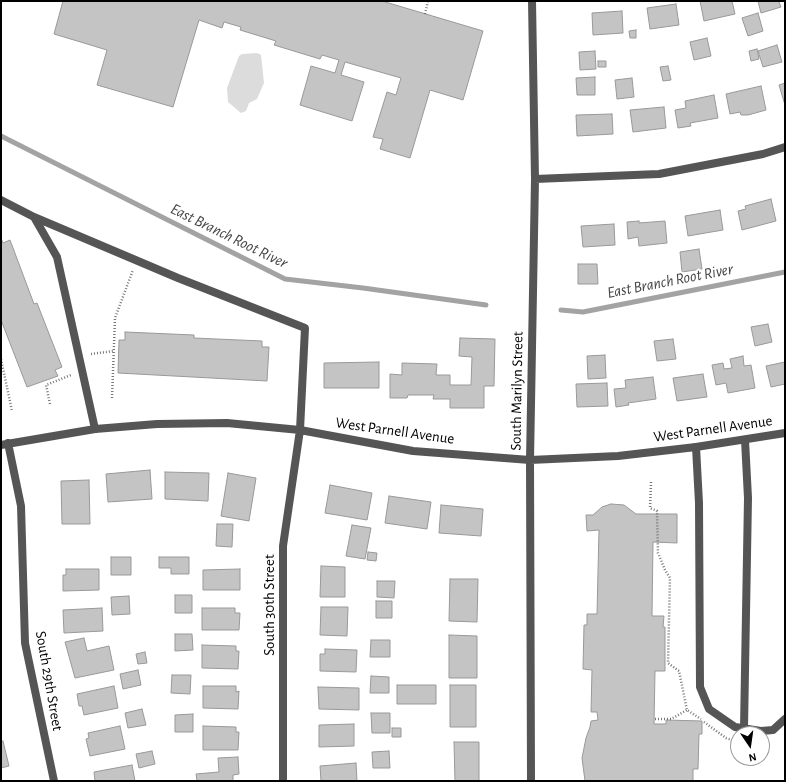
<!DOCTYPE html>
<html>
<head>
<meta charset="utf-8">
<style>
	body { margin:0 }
	#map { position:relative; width:786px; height:782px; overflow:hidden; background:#fff; font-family:"Alegreya Sans",sans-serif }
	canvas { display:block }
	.frame { position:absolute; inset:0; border:2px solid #000; pointer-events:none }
	.north { position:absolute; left:730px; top:726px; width:40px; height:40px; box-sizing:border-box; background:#fff; border:1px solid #999; border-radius:50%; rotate:167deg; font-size:11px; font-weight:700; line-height:16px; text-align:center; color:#000 }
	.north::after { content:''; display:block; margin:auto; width:14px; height:18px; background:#000; clip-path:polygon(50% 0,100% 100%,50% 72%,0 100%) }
</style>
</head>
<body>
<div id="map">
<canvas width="786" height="782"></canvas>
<div class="frame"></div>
<div class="north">N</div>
</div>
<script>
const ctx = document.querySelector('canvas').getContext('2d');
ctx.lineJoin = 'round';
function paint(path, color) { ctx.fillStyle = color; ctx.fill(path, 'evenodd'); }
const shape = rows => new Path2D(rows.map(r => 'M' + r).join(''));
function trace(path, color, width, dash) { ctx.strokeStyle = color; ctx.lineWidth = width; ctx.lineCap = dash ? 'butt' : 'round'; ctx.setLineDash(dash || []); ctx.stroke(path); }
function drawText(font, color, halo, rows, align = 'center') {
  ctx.font = font + ' "Alegreya Sans",sans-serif'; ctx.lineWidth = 4; ctx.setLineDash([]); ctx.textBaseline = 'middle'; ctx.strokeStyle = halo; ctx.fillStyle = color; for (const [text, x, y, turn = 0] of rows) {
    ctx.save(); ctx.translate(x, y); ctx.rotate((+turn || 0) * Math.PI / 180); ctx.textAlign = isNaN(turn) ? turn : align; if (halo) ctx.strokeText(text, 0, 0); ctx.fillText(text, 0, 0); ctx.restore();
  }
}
const green = shape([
	[257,53,261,55,264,83,257,99,249,103,246,111,241,113,228,102,227,88,239,56,242,54]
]);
const stream = shape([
	[1,136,285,279,363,288,486,305],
	[561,310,583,312,785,272]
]);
const building = shape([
	[63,1,382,1,483,31,463,100,430,90,410,158,380,149,383,139,373,137,387,92,396,95,401,78,345,62,341,75,364,82,352,121,300,105,311,66,335,73,339,60,322,55,320,59,274,45,276,41,240,30,241,27,224,22,222,28,199,20,173,107,97,85,107,50,54,34,63,1],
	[700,1,732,1,735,14,704,21,700,1],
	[758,1,782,1,779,2,781,7,761,13,758,1],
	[676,4,679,25,650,29,647,8,676,4],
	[622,11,623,33,593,35,592,13,622,11],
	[758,13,763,31,748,36,742,18,758,13],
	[636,30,636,38,630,38,629,31,636,30],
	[707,38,711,56,694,60,690,42,707,38],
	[777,45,782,62,763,67,758,51,777,45],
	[757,49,759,59,751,61,749,51,757,49],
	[595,51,596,69,580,70,579,52,595,51],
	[598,61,606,61,606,67,598,67,598,61],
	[668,66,671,80,663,81,660,67,668,66],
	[595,77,595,95,577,95,576,78,595,77],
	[632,78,634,97,617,99,615,80,632,78],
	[785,83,785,105,779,85,785,83],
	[761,86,766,110,748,115,741,115,740,112,730,114,726,94,761,86],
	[714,95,718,118,690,123,691,126,678,128,675,110,686,108,685,101,714,95],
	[664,107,666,128,633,132,630,110,664,107],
	[612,114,613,134,577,136,576,115,612,114],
	[771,199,776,221,742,230,738,211,746,209,745,206,771,199],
	[720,210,723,230,688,236,685,216,720,210],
	[639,221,639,223,665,221,667,243,639,246,638,237,628,239,627,222,639,221],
	[614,224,615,245,583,247,581,226,614,224],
	[1,238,3,243,10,240,34,304,37,303,62,367,55,370,58,376,27,387,1,320,1,238],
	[699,249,702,269,682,272,680,252,699,249],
	[578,264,597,264,598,284,578,284,578,264],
	[768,324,772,342,755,346,751,327,768,324],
	[125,332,194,335,194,338,262,341,262,347,269,347,267,381,118,373,119,340,125,340,125,332],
	[460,338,495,339,494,386,484,386,484,408,450,408,450,399,433,399,434,395,408,395,407,398,390,398,390,374,402,375,402,363,437,364,436,375,450,375,450,385,471,385,472,357,459,356,460,338],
	[673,339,676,359,657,361,654,341,673,339],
	[605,355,606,378,588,379,587,356,605,355],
	[743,356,744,366,751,365,755,388,728,393,726,383,716,385,712,365,723,363,724,369,732,368,730,359,743,356],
	[379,362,379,388,324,388,324,363,379,362],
	[785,362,785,384,771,387,766,366,785,362],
	[703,374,707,397,677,401,673,378,703,374],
	[653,377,656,399,628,403,629,405,616,407,614,389,626,388,625,380,653,377],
	[607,383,608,406,577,407,576,384,607,383],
	[150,470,152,499,108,502,106,474,150,470],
	[165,472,209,473,208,501,165,499,165,472],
	[228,473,256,478,249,521,221,516,228,473],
	[89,480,90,524,62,524,61,481,89,480],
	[330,485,372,493,367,520,325,513,330,485],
	[389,496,431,502,427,529,385,523,389,496],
	[611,504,624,505,636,514,677,514,677,543,653,542,652,616,664,616,663,627,665,627,665,671,655,671,654,724,666,724,666,720,702,721,702,734,699,734,698,769,693,769,693,781,585,781,582,758,586,738,590,727,591,721,598,720,597,712,591,712,592,670,583,669,584,625,587,625,587,614,597,614,599,530,587,531,586,515,593,515,602,507,611,504],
	[441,505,483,509,481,536,439,533,441,505],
	[217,524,233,524,232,547,216,546,217,524],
	[352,525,371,528,365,559,346,556,352,525],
	[368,552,377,553,376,561,367,560,368,552],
	[111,557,131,557,131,575,111,575,111,557],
	[159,557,189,557,189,574,171,574,171,568,159,568,159,557],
	[321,566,345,567,345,597,320,597,321,566],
	[66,569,99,569,99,590,63,591,63,575,66,575,66,569],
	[240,569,240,590,203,590,203,570,240,569],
	[450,579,478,579,477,622,449,621,450,579],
	[377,581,395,581,394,598,377,597,377,581],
	[175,595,192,595,192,613,175,613,175,595],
	[129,596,130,614,112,615,111,597,129,596],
	[376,601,392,601,392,618,376,618,376,601],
	[321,607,348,607,347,636,320,635,321,607],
	[102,608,103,631,64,633,63,610,102,608],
	[202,608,235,608,235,613,240,613,239,630,202,630,202,608],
	[175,634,192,634,193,650,175,651,175,634],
	[449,635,477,636,477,678,449,678,449,635],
	[84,638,87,651,109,646,114,670,75,678,65,642,84,638],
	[371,640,390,640,390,657,370,657,371,640],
	[202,645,236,646,236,651,239,651,238,669,202,668,202,645],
	[325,649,357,650,356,672,320,671,320,654,325,654,325,649],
	[145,652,147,663,138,664,136,654,145,652],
	[138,670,141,685,123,689,120,674,138,670],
	[172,675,191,675,190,694,171,693,172,675],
	[371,676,389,677,389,693,370,693,371,676],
	[397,685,436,685,436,704,397,704,397,685],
	[450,685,476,685,476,727,450,727,450,685],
	[114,686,118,708,84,715,82,706,79,706,77,694,114,686],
	[203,686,236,686,236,692,239,691,238,709,203,708,203,686],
	[318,687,359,688,359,710,319,709,318,687],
	[142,709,146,725,128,728,125,713,142,709],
	[371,713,390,713,390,733,372,733,371,713],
	[193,714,193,732,175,732,175,715,193,714],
	[354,724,354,746,319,747,319,725,354,724],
	[120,726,125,749,90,756,86,739,89,738,88,733,120,726],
	[203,726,236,727,236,732,239,732,238,750,203,750,203,726],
	[392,728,401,728,401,737,392,737,392,728],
	[3,741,9,766,1,768,1,742,3,741],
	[454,742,479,742,479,781,455,781,454,742],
	[152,751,155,764,139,768,136,754,152,751],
	[389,751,390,768,373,768,372,752,389,751],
	[238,757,239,774,233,775,233,781,197,781,196,774,219,772,218,758,238,757],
	[356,763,357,781,321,781,320,766,356,763],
	[132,765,135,781,95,781,94,772,132,765]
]);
const path = shape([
	[425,14,428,1],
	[91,354,114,351],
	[1,359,12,411],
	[112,398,115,318,133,270],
	[50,404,46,385,71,375],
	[651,482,650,508,657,511,658,553,665,570,670,578,668,663,679,671,687,710,701,719],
	[655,719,671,719,687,710],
	[704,722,726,738,738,742]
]);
const lane = shape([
	[1,200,34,217],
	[95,429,57,257,34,217,178,278,305,328,300,430],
	[696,447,699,503,700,687,709,709,735,727,761,731,773,730,785,719],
	[744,728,748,498,745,440]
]);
const street = shape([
	[535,179,659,174,763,154,785,147],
	[8,443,21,506,25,643,54,781],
	[1,445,95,429,157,424,227,423,300,430,413,451,530,460,618,456,696,447,785,433],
	[283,781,283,546,300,430],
	[531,781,530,460,535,179,532,1]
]);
const streetNames = [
	["South Marilyn Street",517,391,-89],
	["West Parnell Avenue",713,429,-8],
	["West Parnell Avenue",395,431,8],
	["South 30th Street",269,605,-90],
	["South 29th Street",49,681,80]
];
const waterNames = [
	["East Branch Root River",229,236,26],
	["East Branch Root River",670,281,-11]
];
paint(green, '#dcdcdc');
trace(stream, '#a3a3a3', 5);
paint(building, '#c4c4c4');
trace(building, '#999', 1);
trace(path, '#777', 2.5, [1, 2]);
trace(lane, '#555', 8);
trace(street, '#555', 8);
drawText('15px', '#000', '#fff', streetNames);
drawText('italic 16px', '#444', '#fff', waterNames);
</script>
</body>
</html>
